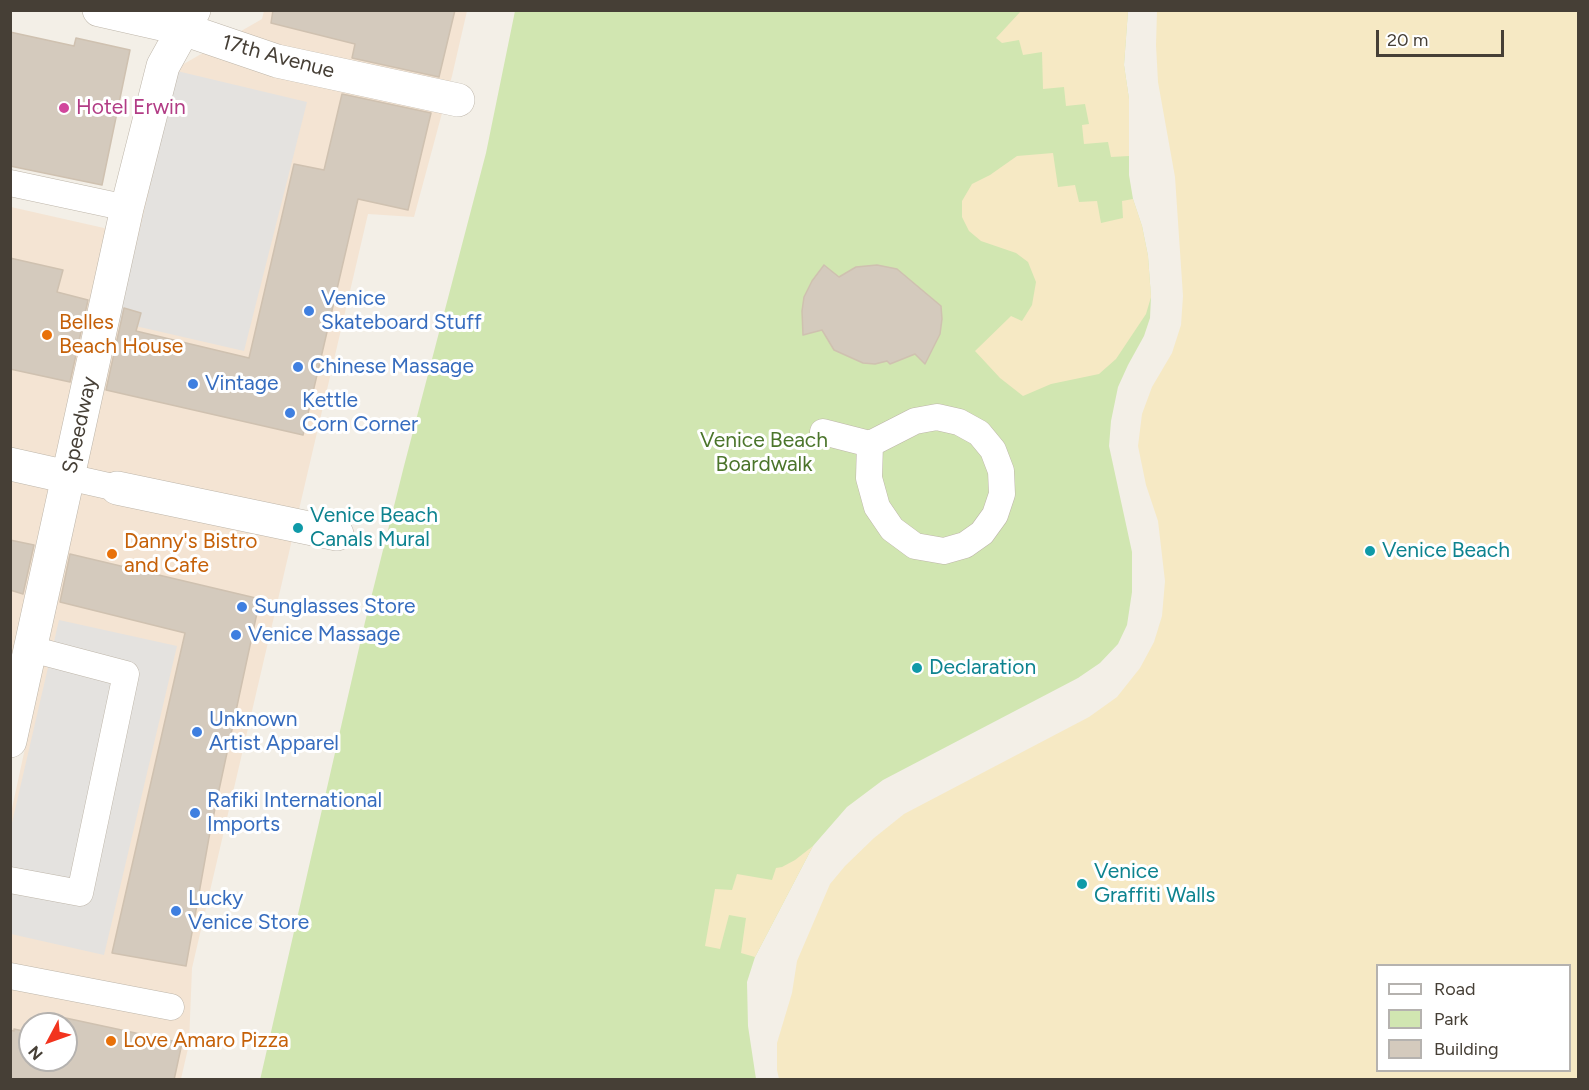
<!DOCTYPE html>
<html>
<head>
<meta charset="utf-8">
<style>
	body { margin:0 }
	#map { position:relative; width:1589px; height:1090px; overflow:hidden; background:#f3efe7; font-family:Figtree,sans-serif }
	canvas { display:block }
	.frame { position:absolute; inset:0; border:12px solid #463f36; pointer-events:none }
	.legend { position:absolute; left:1376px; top:964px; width:195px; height:108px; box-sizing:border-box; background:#fff; border:2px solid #b5b2af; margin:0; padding:8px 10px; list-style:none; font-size:18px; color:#463f36 }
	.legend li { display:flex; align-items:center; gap:12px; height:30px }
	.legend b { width:30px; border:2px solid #b5b2af }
	.north { position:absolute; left:18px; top:1012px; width:60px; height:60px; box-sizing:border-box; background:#fff; border:2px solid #b5b2af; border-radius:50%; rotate:229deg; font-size:16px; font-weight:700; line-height:24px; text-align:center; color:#463f36 }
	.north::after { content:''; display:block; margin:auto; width:21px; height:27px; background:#f2341e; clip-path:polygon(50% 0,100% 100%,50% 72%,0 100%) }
	.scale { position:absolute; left:1376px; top:30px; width:128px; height:27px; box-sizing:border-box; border:3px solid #463f36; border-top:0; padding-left:8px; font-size:18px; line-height:21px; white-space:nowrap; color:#463f36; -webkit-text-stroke:4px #fff; paint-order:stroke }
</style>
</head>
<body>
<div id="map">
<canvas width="1589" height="1090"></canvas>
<div class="frame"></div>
<ul class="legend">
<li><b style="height:8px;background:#fff"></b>Road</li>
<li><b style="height:16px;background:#d1e6b1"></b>Park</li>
<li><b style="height:16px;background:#d4cabd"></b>Building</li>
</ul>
<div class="north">N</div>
<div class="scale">20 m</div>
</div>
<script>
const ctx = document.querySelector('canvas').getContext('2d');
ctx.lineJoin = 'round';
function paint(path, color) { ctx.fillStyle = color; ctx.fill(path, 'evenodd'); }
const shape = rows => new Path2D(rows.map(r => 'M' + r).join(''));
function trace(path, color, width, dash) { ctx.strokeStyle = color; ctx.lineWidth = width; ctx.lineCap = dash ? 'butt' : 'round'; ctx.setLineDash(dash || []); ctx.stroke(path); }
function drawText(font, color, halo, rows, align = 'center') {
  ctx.font = font + ' Figtree,sans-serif'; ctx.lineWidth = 6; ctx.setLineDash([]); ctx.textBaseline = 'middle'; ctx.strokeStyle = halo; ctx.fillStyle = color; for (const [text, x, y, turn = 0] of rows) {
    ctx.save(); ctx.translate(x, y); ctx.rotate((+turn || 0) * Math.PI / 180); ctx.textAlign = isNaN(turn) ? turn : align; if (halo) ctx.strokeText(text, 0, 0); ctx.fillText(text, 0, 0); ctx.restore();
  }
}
const commercial = shape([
	[264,11,467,11,452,76,414,217,368,214,192,968,189,1044,181,1079,11,1079,11,813,30,725,11,720,11,207,135,235,175,69,262,19],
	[30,1024,66,1024,66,1060,30,1060]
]);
const green = shape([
	[515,11,1128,11,1124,65,1129,99,1129,175,1133,199,1142,226,1148,256,1151,297,1150,318,1144,336,1128,365,1118,387,1111,421,1109,446,1132,552,1132,592,1127,625,1118,644,1100,663,1078,678,883,780,847,807,813,846,755,957,747,982,748,1026,756,1079,260,1080,365,622,404,466,486,153]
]);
const sand = shape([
	[1021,11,1128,11,1124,65,1129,99,1129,156,1111,157,1108,142,1084,144,1082,125,1089,124,1085,104,1066,106,1064,87,1043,89,1042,52,1023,55,1019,40,1002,43,996,38],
	[1157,11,1578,11,1578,1079,779,1079,777,1070,777,1043,792,993,797,961,830,884,845,866,874,838,904,814,1089,717,1117,697,1140,668,1154,642,1162,616,1165,581,1158,521,1146,485,1138,446,1142,414,1152,387,1172,353,1181,325,1183,296,1175,177,1158,82,1156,45],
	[1378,966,1570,966,1570,1070,1378,1070],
	[1053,153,1058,187,1075,185,1079,202,1097,201,1101,223,1123,218,1122,201,1133,199,1142,226,1148,256,1151,297,1146,314,1116,359,1099,374,1051,384,1023,396,1000,378,975,351,1011,316,1022,321,1032,305,1036,282,1028,262,1016,253,981,241,969,231,962,217,962,201,972,184,990,175,1017,156],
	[813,846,755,957,741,953,746,918,729,915,720,949,705,946,715,889,732,890,737,874,772,880,776,868,782,867,795,860]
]);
const parking = shape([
	[177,71,307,102,244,351,118,322],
	[59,620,177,646,104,955,11,934,11,827]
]);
const building = shape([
	[273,10,455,10,439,77,352,58,355,44,271,23,273,10],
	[10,32,74,46,76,38,130,50,102,185,10,166,10,32],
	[342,94,431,113,408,210,358,199,303,435,106,390,124,308,141,313,136,331,249,358,294,164,324,170,342,94],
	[10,258,63,270,57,292,88,300,70,382,10,369,10,258],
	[824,265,839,277,856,267,877,265,897,269,941,306,942,319,940,334,925,364,915,354,890,364,887,361,875,364,863,363,834,350,822,330,803,335,802,311,804,297,812,281,824,265],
	[10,540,34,545,23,594,10,590,10,540],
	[70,554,260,599,210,832,186,966,112,953,185,633,60,602,70,554],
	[47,1014,182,1043,174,1080,10,1080,10,1030,14,1031,14,1029,28,1032,30,1030,30,1060,66,1060,66,1024,45,1024,47,1014]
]);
const lane = shape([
	[10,183,127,208],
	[823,432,870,444,915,421,937,417,959,422,979,433,993,450,1001,471,1002,494,995,515,982,533,965,545,944,551,915,546,892,529,877,507,869,478,870,444],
	[68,477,117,488],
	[10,880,80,893,126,674,31,649],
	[10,976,171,1007]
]);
const street = shape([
	[99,10,183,29,277,61,458,100],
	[10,464,68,477],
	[117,488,337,534],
	[10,741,127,208,163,66,194,10]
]);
const markers = [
	[64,108,6,"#d1479c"],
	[309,311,6,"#3f7fe0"],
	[47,335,6,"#e8710a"],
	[298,367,6,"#3f7fe0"],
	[193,384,6,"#3f7fe0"],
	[290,413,6,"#3f7fe0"],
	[298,528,6,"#0f9aa8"],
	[1370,551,6,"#0f9aa8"],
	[112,554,6,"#e8710a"],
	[242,607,6,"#3f7fe0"],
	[236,635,6,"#3f7fe0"],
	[917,668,6,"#0f9aa8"],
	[197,732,6,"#3f7fe0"],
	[195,813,6,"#3f7fe0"],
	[1082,884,6,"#0f9aa8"],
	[176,911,6,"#3f7fe0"],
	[111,1041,6,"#e8710a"]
];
const streetNames = [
	["17th Avenue",278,57,15],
	["Speedway",80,425,-78]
];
const hotelNames = [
	["Hotel Erwin",76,108]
];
const shopNames = [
	["Venice",321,299],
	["Skateboard Stuff",321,323],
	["Chinese Massage",310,367],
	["Vintage",205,384],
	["Kettle",302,401],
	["Corn Corner",302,425],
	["Sunglasses Store",254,607],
	["Venice Massage",248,635],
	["Unknown",209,720],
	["Artist Apparel",209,744],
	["Rafiki International",207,801],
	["Imports",207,825],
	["Lucky",188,899],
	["Venice Store",188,923]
];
const foodNames = [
	["Belles",59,323],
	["Beach House",59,347],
	["Danny's Bistro",124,542],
	["and Cafe",124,566],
	["Love Amaro Pizza",123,1041]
];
const parkNames = [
	["Venice Beach",764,441],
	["Boardwalk",764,465]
];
const cultureNames = [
	["Venice Beach",310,516],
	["Canals Mural",310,540],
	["Venice Beach",1382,551],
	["Declaration",929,668],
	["Venice",1094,872],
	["Graffiti Walls",1094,896]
];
paint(commercial, '#f4e4d3');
paint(green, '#d1e6b1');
paint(sand, '#f6e9c4');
paint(parking, '#e4e2df');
paint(building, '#d4cabd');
trace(building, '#cfc1b0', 1.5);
trace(lane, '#beb6aa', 27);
trace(street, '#beb6aa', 34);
trace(lane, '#fff', 26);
trace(street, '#fff', 33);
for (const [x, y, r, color] of markers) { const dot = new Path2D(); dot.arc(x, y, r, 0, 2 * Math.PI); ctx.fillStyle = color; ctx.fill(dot); trace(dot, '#fff', 2); }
drawText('21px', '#463f36', '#fff', streetNames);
drawText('21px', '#b23c85', '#fff', hotelNames, 'left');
drawText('21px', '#366cbe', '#fff', shopNames, 'left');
drawText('21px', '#c56008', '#fff', foodNames, 'left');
drawText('21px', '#4b752b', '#fff', parkNames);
drawText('21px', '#0d838f', '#fff', cultureNames, 'left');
</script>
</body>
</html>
